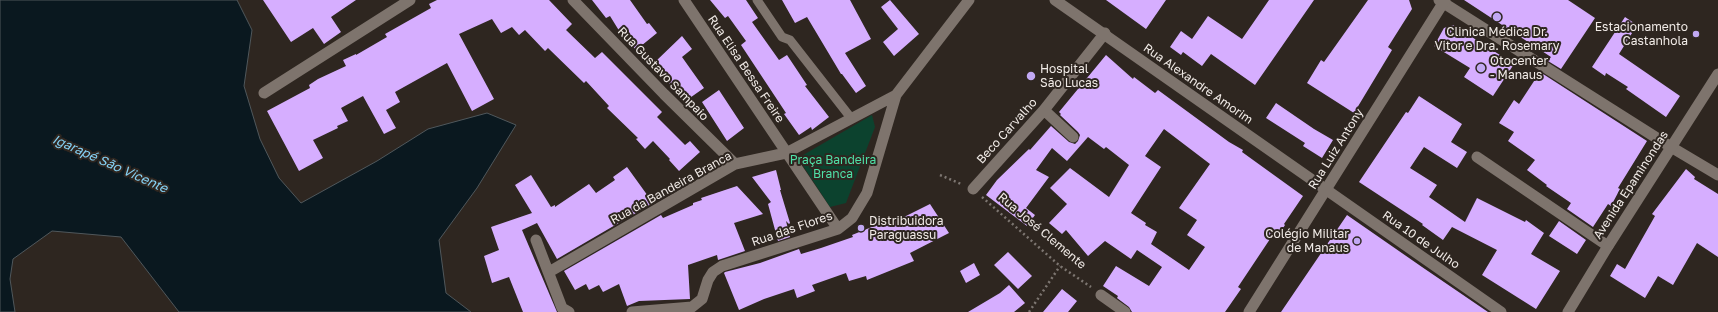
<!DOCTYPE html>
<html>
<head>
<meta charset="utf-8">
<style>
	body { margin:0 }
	canvas { display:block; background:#2e2620 }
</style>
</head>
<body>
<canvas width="1718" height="312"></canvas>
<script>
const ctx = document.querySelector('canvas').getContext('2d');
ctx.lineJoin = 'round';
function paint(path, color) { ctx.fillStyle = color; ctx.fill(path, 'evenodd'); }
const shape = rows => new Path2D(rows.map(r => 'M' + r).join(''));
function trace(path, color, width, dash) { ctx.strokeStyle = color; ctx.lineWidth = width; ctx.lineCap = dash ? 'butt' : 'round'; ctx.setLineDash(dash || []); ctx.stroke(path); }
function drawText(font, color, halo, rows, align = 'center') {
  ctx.font = font + ' "Golos Text",sans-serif'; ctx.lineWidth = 4; ctx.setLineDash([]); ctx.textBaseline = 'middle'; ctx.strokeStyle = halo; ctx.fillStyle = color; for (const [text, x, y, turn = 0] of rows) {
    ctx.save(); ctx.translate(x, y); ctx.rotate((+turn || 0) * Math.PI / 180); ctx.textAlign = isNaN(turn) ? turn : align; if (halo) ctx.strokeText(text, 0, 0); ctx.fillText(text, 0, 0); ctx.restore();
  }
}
const green = shape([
	[872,115,875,127,846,203,830,207,798,158]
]);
const water = shape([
	[0,0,237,0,252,30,244,86,260,139,279,178,301,203,377,161,428,129,487,113,516,125,477,188,439,240,446,293,471,312,179,312,121,237,52,231,13,259,10,279,15,312,0,312,0,0]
]);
const building = shape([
	[263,0,356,0,331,17,341,32,324,44,313,28,291,42],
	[437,0,549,0,572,24,566,30,595,58,602,52,662,112,657,117,685,145,690,141,700,152,679,171,669,160,670,159,653,141,645,149,636,139,638,138,607,108,609,106,586,81,584,83,548,48,545,51,525,30,519,35,512,27,501,33,492,19,459,34,494,99,472,111,447,63,395,92,400,102,386,110,396,128,384,134,363,96,341,108,348,121,337,126,338,128,313,140,323,158,299,171,267,111,310,88,309,85,318,79,346,66,343,60,356,54,356,55,387,37,385,34,431,8,429,4],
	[592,0,630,0,647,24,649,23,657,33,636,50,624,36,623,37,610,16,606,18],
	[710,0,746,0,758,18,752,22,779,60,787,55,807,85,805,86,829,117,812,130,811,127,799,135,784,114,786,113,741,45,746,41,728,16,725,18],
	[782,0,850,0,871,39,845,53,866,86,856,93,842,74,841,74,807,17,795,23],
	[890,0,919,34,894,56,883,42,898,29,881,7],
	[1106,0,1166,0,1146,29],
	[1269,0,1314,0,1255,85,1211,54,1202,66,1183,52,1181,55,1170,47,1181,31,1192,39,1208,16,1242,39],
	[1368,0,1409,0,1412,9,1388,47,1392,50,1354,113,1307,83,1321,60,1324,62],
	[1464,0,1568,0,1595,18,1561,69,1548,61,1551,57],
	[1625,17,1637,25,1619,54,1680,96,1666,117,1626,89,1628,87,1606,73,1605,76,1592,67],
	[1453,25,1514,64,1493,96,1464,77,1470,68,1434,46,1444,28],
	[682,36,692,49,682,57,704,88,684,102,679,95,678,97,655,62],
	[1106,55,1133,79,1134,77,1155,93,1158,90,1229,142,1243,150,1242,152,1303,196,1284,224,1285,225,1276,239,1272,236,1238,287,1241,289,1225,312,1132,312,1129,307,1117,298,1118,296,1103,286,1116,266,1149,286,1162,267,1137,250,1131,259,1105,241,1088,256,1066,230,1062,234,1049,223,1067,204,1050,188,1070,168,1109,197,1129,165,1106,147,1104,149,1088,137,1067,161,1052,148,1036,170,1049,177,1026,208,1035,215,1027,226,986,195,997,180,1029,149,1030,150,1051,126,1069,142,1075,144,1078,141,1080,135,1078,132,1060,115,1061,114,1059,112],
	[1164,129,1210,164,1179,208,1197,220,1187,235,1205,247,1189,270,1151,244,1157,232,1145,225,1146,223,1131,213,1161,167,1145,156],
	[1540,72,1647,141,1618,188,1620,189,1611,206,1608,204,1593,227,1567,209,1571,203,1546,186,1547,185,1527,170,1535,160,1508,141,1514,132,1499,123,1514,100,1519,104],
	[719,90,744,128,727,141,702,102],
	[1419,96,1462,124,1451,142,1467,152,1457,168,1424,147,1410,168,1437,185,1429,197,1465,222,1477,198,1525,222,1526,220,1544,233,1531,254,1560,271,1536,309,1482,275,1497,250,1452,227,1443,240,1422,225,1423,224,1359,182,1406,112,1408,113],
	[1276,103,1314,129,1333,140,1322,158,1303,146,1305,143,1266,118],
	[627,167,653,203,557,259,537,223,522,230,557,312,523,312,509,277,492,283,484,256,499,250,491,227,532,213,515,185,531,175,551,207,555,205,555,207,589,184,596,193,615,180,613,177],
	[1686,169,1695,177,1694,179,1718,194,1718,257,1697,243,1673,285,1658,276,1645,298,1610,276,1617,264,1625,269,1655,216,1652,214],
	[776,170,781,190,780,190,790,223,789,224,786,221,790,237,778,241,768,204,771,202,752,177],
	[737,186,763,214,734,223,745,251,718,260,717,255,688,265,690,299,639,301,627,306,619,284,603,292,599,285,589,290,586,284,575,290,564,271,661,215,663,218,693,205,693,203,702,200,701,198],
	[930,204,949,233,910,253,914,261,867,280,866,276,849,281,846,273,812,285,815,291,797,298,794,289,764,299,739,310,724,273,725,272,760,263,799,249,801,254,821,248,853,237,852,235,894,218,896,221],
	[1347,215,1422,267,1488,312,1281,312],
	[1559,221,1586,240,1577,254,1549,236],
	[1008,252,1032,276,1018,289,994,265],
	[974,263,980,275,966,283,960,271],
	[1009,285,1025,303,1014,312,968,312,1000,293],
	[1062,289,1077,301,1068,312,1043,312]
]);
const path = shape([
	[940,175,961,184],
	[982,197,1060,266,1091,287],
	[1029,312,1060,266]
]);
const service = shape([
	[757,0,782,37,790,40,851,118]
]);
const minor = shape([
	[573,0,664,94,735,164],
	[684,0,838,229],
	[1439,0,1671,147,1718,175],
	[264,93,410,0],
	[1044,110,1073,137],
	[1477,157,1608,246],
	[973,189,1044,110,1105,33],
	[536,240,562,308,569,312],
	[549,272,735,164,786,153,896,95],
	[1101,295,1125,312],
	[632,312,692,307,702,299,708,280,713,272,722,266,838,229,852,218,867,193,896,95,969,0]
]);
const tertiary = shape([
	[1055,0,1501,312],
	[1568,312,1608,246,1718,74]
]);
const secondary = shape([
	[1249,312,1445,0]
]);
const markers = [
	[1497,17,5,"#c1a8f3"],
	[1696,34,4,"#c1a8f3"],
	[1481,68,5,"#c1a8f3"],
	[1031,76,5,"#c1a8f3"],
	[861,228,4,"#c1a8f3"],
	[1357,241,4,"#c1a8f3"]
];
const poiNames = [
	["Estacionamento",1688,27,"right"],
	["Castanhola",1688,41,"right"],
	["Clinica Médica Dr.",1497,32,"center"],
	["Vitor e Dra. Rosemary",1497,46,"center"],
	["Otocenter",1490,61],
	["- Manaus",1490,75],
	["Hospital",1040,69],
	["São Lucas",1040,83],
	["Distribuidora",869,221],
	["Paraguassu",869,235],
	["Colégio Militar",1349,234,"right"],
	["de Manaus",1349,248,"right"]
];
const streetNames = [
	["Rua Elisa Bessa Freire",746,69,56],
	["Rua Gustavo Sampaio",663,74,46],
	["Rua Alexandre Amorim",1198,84,35],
	["Beco Carvalho",1007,131,-48],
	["Rua Luiz Antony",1336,149,-58],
	["Avenida Epaminondas",1631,185,-57],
	["Rua da Bandeira Branca",671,188,-29],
	["Rua das Flores",792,229,-19],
	["Rua José Clemente",1042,231,40],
	["Rua 10 de Julho",1421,240,35]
];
const parkNames = [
	["Praça Bandeira",833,160],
	["Branca",833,174]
];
const waterNames = [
	["Igarapé São Vicente",110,164,24]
];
paint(green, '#0c422e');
paint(water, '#0a181f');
trace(water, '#4f575b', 1);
paint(building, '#d6aeff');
trace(path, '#7d7671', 2.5, [2, 3]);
trace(service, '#7e746d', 9);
trace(minor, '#7e746d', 11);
trace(tertiary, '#7e746d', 11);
trace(secondary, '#7e746d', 11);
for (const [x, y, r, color] of markers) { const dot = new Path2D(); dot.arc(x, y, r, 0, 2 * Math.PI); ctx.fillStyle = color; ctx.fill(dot); trace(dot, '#2e2620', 1.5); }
drawText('12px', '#f1ebe7', '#2e2620', poiNames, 'left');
drawText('12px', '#f1ebe7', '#2e2620', streetNames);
drawText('12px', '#4fe0a7', '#2e2620', parkNames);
drawText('italic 13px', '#85d0f3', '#2e2620', waterNames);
</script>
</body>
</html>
